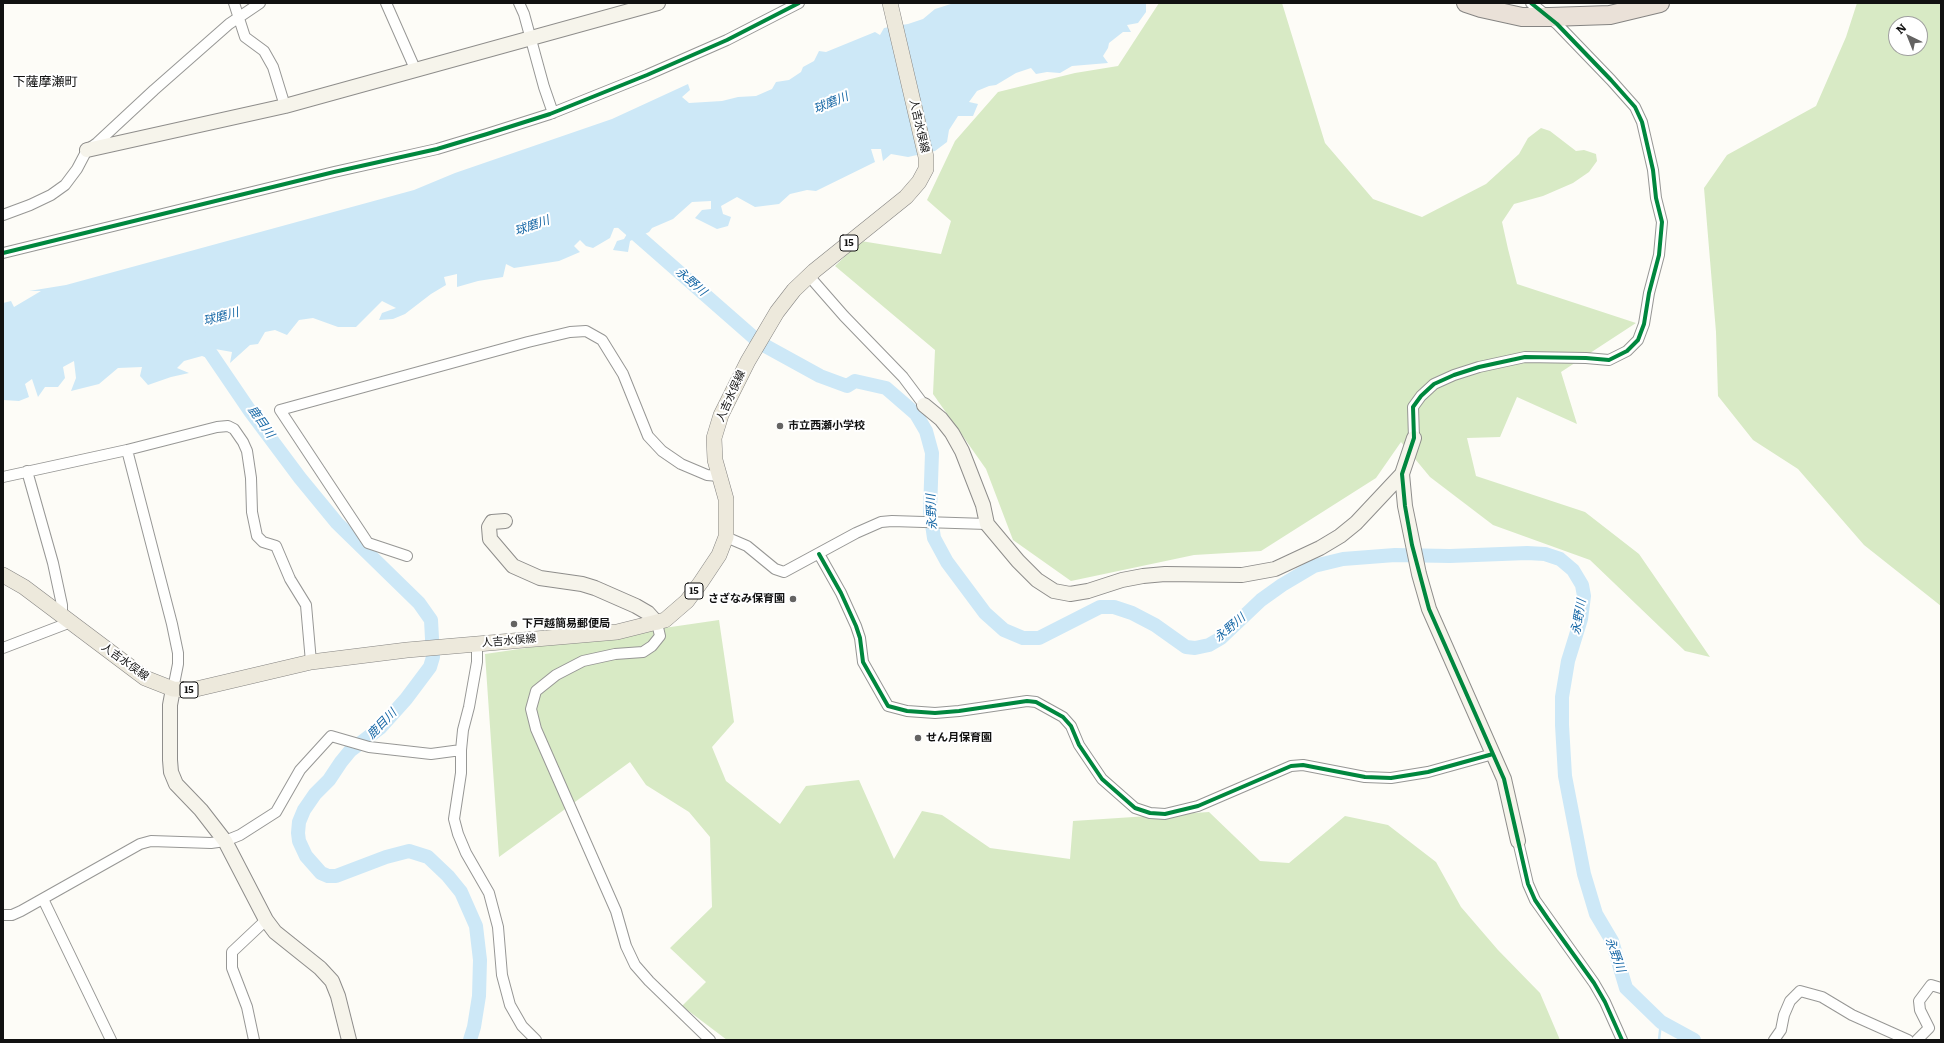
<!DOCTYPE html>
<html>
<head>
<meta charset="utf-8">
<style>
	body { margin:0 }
	#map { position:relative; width:1944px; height:1043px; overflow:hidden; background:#fdfcf7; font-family:Literata,serif }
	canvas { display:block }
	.frame { position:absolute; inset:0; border:4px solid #111; pointer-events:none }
	.north { position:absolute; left:1888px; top:16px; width:40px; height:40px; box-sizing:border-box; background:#fff; border:1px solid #a0a0a0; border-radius:50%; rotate:317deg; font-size:11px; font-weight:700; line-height:16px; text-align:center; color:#111 }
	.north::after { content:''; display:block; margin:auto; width:14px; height:18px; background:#646362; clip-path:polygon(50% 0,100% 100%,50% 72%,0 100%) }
</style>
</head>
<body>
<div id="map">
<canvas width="1944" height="1043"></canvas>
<div class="frame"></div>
<div class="north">N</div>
</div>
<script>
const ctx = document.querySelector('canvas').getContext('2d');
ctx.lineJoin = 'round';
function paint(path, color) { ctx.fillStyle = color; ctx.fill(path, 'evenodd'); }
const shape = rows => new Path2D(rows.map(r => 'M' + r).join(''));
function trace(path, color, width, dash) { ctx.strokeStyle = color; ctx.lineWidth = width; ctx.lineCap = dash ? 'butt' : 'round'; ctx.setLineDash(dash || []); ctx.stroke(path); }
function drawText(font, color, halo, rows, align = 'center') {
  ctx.font = font + ' Literata,"Noto Sans JP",serif'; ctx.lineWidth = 4; ctx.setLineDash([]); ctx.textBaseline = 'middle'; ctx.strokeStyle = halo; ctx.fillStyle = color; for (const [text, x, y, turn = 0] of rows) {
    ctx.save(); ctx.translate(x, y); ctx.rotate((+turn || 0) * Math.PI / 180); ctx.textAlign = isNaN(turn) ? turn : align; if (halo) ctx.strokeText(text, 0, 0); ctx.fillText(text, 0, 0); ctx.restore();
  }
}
const forest = shape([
	[1159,3,1282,3,1325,143,1373,199,1422,217,1486,184,1519,154,1528,138,1541,128,1550,131,1576,151,1584,150,1596,154,1597,161,1589,172,1573,183,1543,196,1514,204,1502,222,1508,249,1517,284,1636,323,1561,372,1577,424,1517,397,1500,437,1467,438,1476,476,1585,512,1639,554,1710,657,1685,651,1590,560,1493,525,1430,477,1401,442,1376,478,1261,551,1194,555,1071,581,1013,540,986,469,933,394,935,350,835,266,861,241,941,254,951,221,927,200,955,141,998,92,1075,73,1118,66],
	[1857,3,1941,3,1941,606,1864,545,1798,469,1753,440,1718,396,1716,332,1704,188,1727,155,1816,106,1846,37],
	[1896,24,1920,24,1920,48,1896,48],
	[719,620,734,722,712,747,726,781,780,824,806,786,859,780,894,859,922,811,942,815,990,848,1070,859,1073,821,1209,812,1260,861,1289,863,1345,816,1388,825,1436,862,1461,907,1498,950,1540,993,1560,1040,727,1040,682,1006,706,982,670,948,712,907,710,837,689,812,646,785,630,762,499,857,485,654]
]);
const water = shape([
	[954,3,1146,3,1146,12,1138,23,1127,25,1131,32,1123,32,1109,43,1108,48,1103,56,1108,63,1072,66,1060,73,1047,72,1036,74,1031,68,1016,73,996,85,989,86,977,91,969,102,978,104,973,116,958,116,949,130,947,142,935,151,908,157,891,154,883,161,881,149,871,149,875,162,816,191,807,190,790,194,779,204,755,207,737,197,721,206,723,214,731,217,728,226,717,229,695,218,702,210,711,209,711,201,692,202,673,219,652,228,649,232,630,241,628,252,613,250,617,241,624,239,631,227,614,228,610,238,593,248,586,246,580,240,574,246,580,252,559,261,514,268,506,264,503,277,478,281,457,287,457,274,444,277,446,285,431,294,405,314,393,319,379,320,382,313,396,308,382,301,356,327,338,327,313,318,299,320,287,335,275,330,265,332,258,344,250,345,230,363,232,352,215,349,210,359,202,356,184,361,177,368,189,373,171,377,148,385,140,376,142,367,118,368,99,384,71,391,76,378,74,361,63,367,65,378,58,387,45,387,38,397,32,379,25,384,29,397,19,401,3,400,3,303,11,301,14,307,41,291,29,291,66,285,414,190,455,173,612,119,688,84,690,90,682,97,689,103,722,101,738,97,756,96,772,89,776,82,789,80,801,72,803,67,814,61,819,51,826,52,875,32,880,35,884,28,908,24,923,19,935,9]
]);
const stream = shape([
	[1659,1040,1661,1022]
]);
const river = shape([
	[614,215,760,343,820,376,847,386,855,381,886,388,916,414,926,431,932,453,930,511,934,538,947,562,985,613,1004,630,1023,638,1039,638,1100,607,1114,607,1132,613,1155,625,1186,647,1195,648,1209,645,1221,638,1261,600,1282,585,1314,566,1343,559,1395,555,1450,556,1527,553,1545,554,1560,559,1573,570,1582,585,1584,596,1581,619,1568,661,1562,697,1562,725,1565,776,1584,874,1596,914,1612,941,1626,988,1661,1022,1694,1040],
	[201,339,250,411,300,478,337,523,419,603,431,620,433,657,430,667,406,699,380,728,350,751,341,762,329,780,315,794,304,810,299,822,298,833,299,841,306,856,321,873,328,876,336,876,386,857,409,851,428,857,448,876,461,892,476,926,480,960,479,996,474,1027,470,1040]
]);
const street = shape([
	[234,3,245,37,264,51,273,67,285,106],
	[386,3,416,71],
	[519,3,524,14,544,87,553,113],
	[3,215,30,205,51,195,65,185,77,169,87,150,97,143,154,90,229,24,260,3],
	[3,253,334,172,437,149,487,134,550,114,647,75,727,40,799,3],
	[809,276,844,316,903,377,924,405],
	[1414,438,1413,407,1421,396,1434,384,1454,375,1479,367,1525,357,1586,358,1609,360,1627,351,1638,340,1644,324,1649,293,1659,255,1662,222,1656,198,1653,170,1642,122,1635,107,1611,80,1557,24,1531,3],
	[127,450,172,624,178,653,178,664,173,689],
	[27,471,53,563,62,605,62,616],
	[3,477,127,450,217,427,228,426,234,429,243,442,247,451,251,478,252,512,257,536,263,542,276,546,290,579,306,605,311,662],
	[726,537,747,546,775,569,784,572,856,533,881,522,892,521,987,524],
	[819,554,841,593,856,626,860,638,863,662,888,706,907,711,935,713,959,711,1027,701,1036,702,1063,717,1071,726,1079,745,1102,779,1135,808,1150,813,1165,814,1198,806,1291,766,1303,765,1365,777,1391,778,1428,772,1493,754],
	[407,556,368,543,280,410,528,342,570,332,586,331,602,340,623,374,648,436,662,451,681,464,707,475,719,476],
	[657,623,660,636,652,646,643,652,615,654,583,661,556,675,536,691,531,709,536,729,616,911,626,946,635,965,649,981,710,1040],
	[3,648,71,622],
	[461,750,461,773,454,819,458,834,466,853,489,893,498,927,502,975,510,1005,522,1026,536,1040],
	[1518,841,1528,884,1535,900,1594,983,1605,1002,1622,1040],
	[43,899,111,1040],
	[3,915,12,915,21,911,140,844,151,841,211,843,225,841,240,835,276,812,300,770,331,736,369,747,431,754,461,750,463,730,469,707,477,662,477,644],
	[254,1040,247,1007,232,968,232,952,266,920],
	[1774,1040,1781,1030,1784,1015,1790,1001,1800,991,1822,997,1852,1015,1908,1040],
	[1917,1040,1929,1028,1920,1010,1919,1001,1931,985,1941,988]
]);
const secondary = shape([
	[87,150,285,106,658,3],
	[924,405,941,419,952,433,962,451,983,505,987,524,1018,561,1037,580,1054,591,1070,594,1088,591,1122,580,1143,576,1165,574,1242,575,1275,569,1320,548,1340,536,1356,523,1402,474],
	[1414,438,1402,474,1405,506,1419,574,1429,609,1504,779,1518,841],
	[505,521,492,522,489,527,490,539,513,566,540,578,582,584,595,588,636,606,648,613,657,623],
	[173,689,170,705,170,760,171,772,176,784,201,810,225,841,266,920,275,932,320,968,332,981,338,996,349,1040]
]);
const primary = shape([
	[3,575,24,587,145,678,173,689,192,690,311,662,407,650,617,632,665,620,687,601,701,582,719,555,726,537,726,499,715,460,714,438,721,415,748,361,777,312,794,290,814,271,906,197,919,182,926,169,926,157,890,3]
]);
const highway = shape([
	[1466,3,1481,8,1522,17,1550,17,1610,15,1660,3]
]);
const cycleway = shape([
	[1531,3,1557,24,1611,80,1635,107,1642,122,1653,170,1656,198,1662,222,1659,255,1649,293,1644,324,1638,340,1627,351,1609,360,1586,358,1525,357,1479,367,1454,375,1434,384,1421,396,1413,407,1414,438,1402,474,1405,506,1412,545,1429,609,1504,779,1528,884,1535,900,1548,919,1594,983,1605,1002,1622,1040],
	[3,253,334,172,437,149,487,134,550,114,647,75,727,40,799,3],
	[819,554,841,593,856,626,860,638,863,662,888,706,907,711,935,713,959,711,1027,701,1036,702,1063,717,1071,726,1079,745,1102,779,1135,808,1150,813,1165,814,1198,806,1291,766,1303,765,1365,777,1391,778,1428,772,1493,754]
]);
const markers = [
	[780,426,4,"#646362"],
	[793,599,4,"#646362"],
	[514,624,4,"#646362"],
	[918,738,4,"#646362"]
];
const shields = [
	[849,243,18],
	[694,591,18],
	[189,690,18]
];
const shieldNames = [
	["15",849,243],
	["15",694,591],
	["15",189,690]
];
const streetNames = [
	["人吉水俣線",919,126,77],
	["人吉水俣線",731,396,-66],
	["人吉水俣線",509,641,-5],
	["人吉水俣線",125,662,36]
];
const poiNames = [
	["市立西瀬小学校",788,426],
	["さざなみ保育園",785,599,"right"],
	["下戸越簡易郵便局",522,624],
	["せん月保育園",926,738]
];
const waterNames = [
	["球磨川",831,103,-23],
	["球磨川",532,226,-19],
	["永野川",691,282,41],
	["球磨川",221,317,-15],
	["鹿目川",261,422,55],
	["永野川",932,512,-93],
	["永野川",1579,617,-80],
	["永野川",1230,628,-40],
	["鹿目川",382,724,-46],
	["永野川",1615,955,70]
];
const quarterNames = [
	["下薩摩瀬町",45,82]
];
paint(forest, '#d8eac5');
paint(water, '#cde8f7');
trace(stream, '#cde8f7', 2.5);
trace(river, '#cde8f7', 14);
trace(street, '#979795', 12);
trace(secondary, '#8e8d8b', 16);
trace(primary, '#858482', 16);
trace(highway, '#858482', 20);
trace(street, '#fffffe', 10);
trace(secondary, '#f6f4eb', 14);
trace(primary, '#ede9dc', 15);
trace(highway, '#eae1d8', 18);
trace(cycleway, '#00873e', 4);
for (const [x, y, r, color] of markers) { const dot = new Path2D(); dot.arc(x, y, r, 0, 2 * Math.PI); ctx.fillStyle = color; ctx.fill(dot); trace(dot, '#fff', 1.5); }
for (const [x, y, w] of shields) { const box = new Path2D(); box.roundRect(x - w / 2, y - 8, w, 16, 3); ctx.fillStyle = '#fff'; ctx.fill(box); trace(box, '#111', 1); }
drawText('bold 10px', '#111', null, shieldNames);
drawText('11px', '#111', '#fff', streetNames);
drawText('bold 11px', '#111', '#fff', poiNames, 'left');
drawText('italic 12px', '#1768a6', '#fff', waterNames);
drawText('13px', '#111', '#fff', quarterNames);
</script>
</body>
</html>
